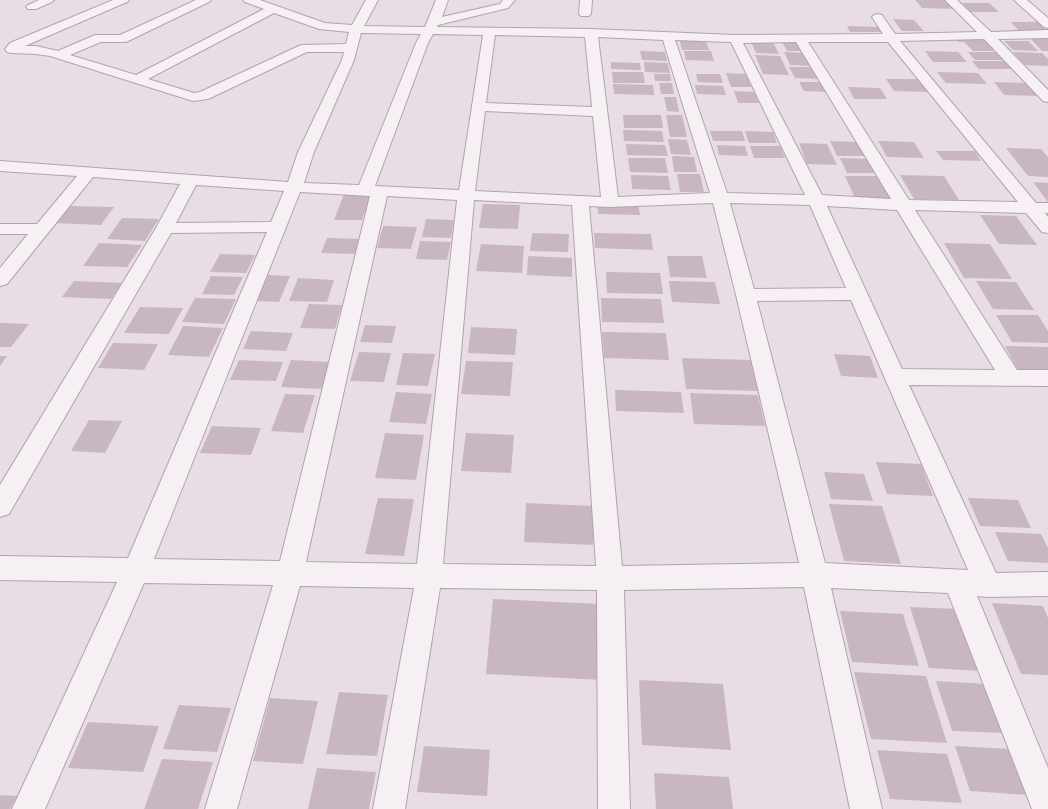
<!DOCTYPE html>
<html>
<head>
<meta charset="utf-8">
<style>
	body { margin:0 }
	canvas { display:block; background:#e8dde4 }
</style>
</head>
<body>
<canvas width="1048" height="809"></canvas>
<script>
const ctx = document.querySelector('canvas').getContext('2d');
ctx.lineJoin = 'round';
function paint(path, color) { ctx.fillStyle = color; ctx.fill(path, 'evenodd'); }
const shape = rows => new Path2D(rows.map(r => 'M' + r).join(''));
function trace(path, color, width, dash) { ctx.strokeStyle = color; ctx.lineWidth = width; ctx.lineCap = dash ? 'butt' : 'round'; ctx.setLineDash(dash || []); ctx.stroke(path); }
const building = shape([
	[915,0,946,0,954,9,922,8],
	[962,3,989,3,999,12,971,12],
	[893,19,914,20,924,31,902,31],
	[1011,22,1038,22,1048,32,1020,32],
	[847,26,882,27,886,32,850,32],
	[679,38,705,39,709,50,682,50],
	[955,38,982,38,994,51,973,51,964,42,958,42],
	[1031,39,1048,39,1048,51,1042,51],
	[750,40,772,40,779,54,756,53],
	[781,40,799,40,805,51,787,51],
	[1004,41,1028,41,1038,51,1013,50],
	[640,51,665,52,667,61,642,60],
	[684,51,711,51,714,61,686,60],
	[925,51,958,52,967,62,933,62],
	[784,52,807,53,813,66,790,65],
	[968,52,997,52,1005,60,975,60],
	[1013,52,1042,53,1048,59,1048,66,1025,65],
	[755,55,780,56,789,75,763,74],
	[972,61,1006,61,1014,69,979,69],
	[611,62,640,63,641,70,611,69],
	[644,62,668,63,670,73,645,72],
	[789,67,814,67,820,79,795,78],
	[612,72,643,72,645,83,613,83],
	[937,72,978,73,987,84,946,83],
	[726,73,746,74,751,87,731,87],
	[654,74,670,74,671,81,655,81],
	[696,74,720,74,723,83,698,82],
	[886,79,920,79,929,92,894,91],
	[799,82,823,82,828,92,804,91],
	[994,82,1027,83,1039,96,1004,95],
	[659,83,672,83,674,94,661,94],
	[613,84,653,85,654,95,614,94],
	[695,85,723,86,726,95,697,94],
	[848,87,880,88,887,99,854,99],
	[734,91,754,92,759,103,738,103],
	[664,97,676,97,679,112,667,111],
	[623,115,661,115,663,128,624,128],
	[666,115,682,115,687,137,670,137],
	[623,130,662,131,664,142,624,141],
	[710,131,742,131,745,141,713,141],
	[745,131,773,132,777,143,749,143],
	[668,139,687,140,691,155,671,154],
	[830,141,859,142,867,156,837,156],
	[878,141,914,142,924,158,887,157],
	[799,143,827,144,837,165,807,164],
	[626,144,665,145,668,156,627,155],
	[717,145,745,146,748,156,719,155],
	[750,146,780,146,785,158,754,158],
	[1006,148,1041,149,1048,157,1048,177,1028,176],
	[936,151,975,151,981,161,943,160],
	[672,156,694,157,697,172,674,172],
	[628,158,665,158,668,173,630,172],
	[840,158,868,159,876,173,847,173],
	[677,174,700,174,704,192,680,192],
	[631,175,668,176,671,190,632,189],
	[900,175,944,176,959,200,914,199],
	[845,176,881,176,894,201,856,200],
	[1033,182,1048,183,1048,202],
	[344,194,371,195,362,220,334,220],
	[597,203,638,204,640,215,598,214],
	[483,204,520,205,518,229,479,228],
	[69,206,114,207,101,225,54,223],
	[980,215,1016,216,1037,245,999,244],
	[122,218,159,219,145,241,107,239],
	[426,219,454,220,451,238,422,237],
	[383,226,417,227,411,249,377,248],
	[532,233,569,234,568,252,530,251],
	[594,233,651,234,653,250,595,248],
	[327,238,363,239,358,254,321,253],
	[420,241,451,242,447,260,416,259],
	[99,243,142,245,127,267,83,266],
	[944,243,990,244,1012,279,964,278],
	[481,244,524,246,522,273,476,271],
	[220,254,255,255,246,273,210,272],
	[528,256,572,258,572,277,527,275],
	[667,256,702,256,707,278,670,277],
	[606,272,660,273,663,294,607,293],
	[268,275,290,276,279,302,257,301],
	[211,276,243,277,234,295,202,294],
	[298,278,334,280,327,302,289,301],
	[74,281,122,283,111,299,62,297],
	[669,281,715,282,720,304,672,302],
	[976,281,1016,282,1034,310,993,309],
	[195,298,236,299,224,324,182,322],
	[601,298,661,299,664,323,602,322],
	[309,304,342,305,335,329,300,328],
	[140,307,183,308,169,334,124,333],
	[996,315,1038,315,1048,331,1048,343,1012,342],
	[0,323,29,324,11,347,0,347],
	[365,325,396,326,392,343,360,342],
	[183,326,223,328,209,357,168,355],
	[471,327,517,329,515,355,468,353],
	[251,331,293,333,286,351,243,349],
	[602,332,666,333,669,360,604,358],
	[113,343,158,344,144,370,98,368],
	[1005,346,1048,347,1048,373,1019,372],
	[359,352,391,353,384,382,350,381],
	[403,353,435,354,428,386,396,385],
	[834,354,870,356,878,378,841,376],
	[0,356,7,356,0,366],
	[682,358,752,360,759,391,686,389],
	[239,360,283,362,276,381,230,380],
	[291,360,330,362,321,389,281,387],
	[466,361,513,362,510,396,461,394],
	[615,390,681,392,684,413,616,411],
	[396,392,432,394,426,424,389,422],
	[690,393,758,395,765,426,694,424],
	[285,394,315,395,303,433,271,431],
	[89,420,122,421,105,453,71,451],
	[212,426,261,428,251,455,200,453],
	[385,433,424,435,416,480,375,478],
	[466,433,514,435,511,473,461,471],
	[876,462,921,464,933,496,887,494],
	[824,472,864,474,873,501,831,499],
	[378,498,414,499,404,556,365,554],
	[968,498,1018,500,1031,528,980,526],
	[526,503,593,506,593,545,524,542],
	[829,504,882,506,901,564,844,561],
	[995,532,1041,534,1048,548,1048,563,1008,561],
	[493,599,600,604,602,680,486,674],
	[992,603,1043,606,1048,618,1048,675,1021,674],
	[910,607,959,609,981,671,929,668],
	[840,611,903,614,919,666,852,662],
	[854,672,926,676,947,743,871,739],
	[639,680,723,684,731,750,642,745],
	[936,681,987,684,1005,733,952,731],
	[339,692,388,695,377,756,326,754],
	[270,698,318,701,303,764,253,761],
	[179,705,231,708,217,752,163,749],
	[88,722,159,726,143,772,68,768],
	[424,746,490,750,487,796,417,792],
	[955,746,1011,749,1028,795,970,791],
	[877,750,947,754,962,803,890,799],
	[162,759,213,762,198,809,144,809],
	[317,768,376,772,369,809,308,809],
	[654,773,729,777,733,809,656,809],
	[0,795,17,796,10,809,0,809]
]);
const street = shape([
	[39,0,54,0,52,2,36,9,28,9,26,7,28,5,39,0],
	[113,0,129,0,127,2,25,46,36,46,58,51,95,35,120,35,196,0,211,0,209,2,126,42,101,42,70,55,136,75,264,9,245,2,243,0,260,0,325,23,352,25,366,0,378,0,364,26,425,27,436,0,448,0,442,17,495,5,500,4,503,0,515,0,508,8,438,25,437,27,591,29,735,35,883,34,872,17,874,15,878,14,882,15,895,34,977,32,945,0,957,0,991,32,1048,30,1048,38,998,39,1048,90,1048,102,1043,101,984,39,900,41,1036,203,1048,203,1048,213,1045,213,1048,217,1048,233,1042,232,1026,213,915,210,1017,370,1048,370,1048,386,909,385,996,573,1048,572,1048,596,988,597,977,596,1048,768,1048,809,1032,809,948,593,831,588,882,809,850,809,804,587,624,590,630,809,598,809,597,590,440,588,405,809,373,809,414,588,300,586,237,809,205,809,273,585,144,583,45,809,12,809,117,582,0,580,0,556,128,558,267,232,171,233,9,514,0,517,0,485,156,228,180,184,93,177,7,284,0,286,0,268,28,234,0,234,0,224,37,224,77,176,0,171,0,161,288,182,298,152,342,60,344,52,307,52,208,99,193,101,50,56,36,54,11,53,7,52,5,49,10,43,113,0],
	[274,13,319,29,349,32,346,44,301,45,200,92,194,93,148,79,274,13],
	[361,33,421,34,416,43,359,185,304,183,314,152,354,60,361,33],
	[433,34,483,35,459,190,375,186,428,43,433,34],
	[495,35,585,37,592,107,486,103,495,35],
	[598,37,663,40,710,193,618,197,598,37],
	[675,40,731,42,805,195,727,193,675,40],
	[796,42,891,199,822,195,743,43,796,42],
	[808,42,888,42,1018,202,909,200,808,42],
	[485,111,593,116,601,197,475,191,485,111],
	[196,185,284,191,271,222,176,223,196,185],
	[300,192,370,196,280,561,154,559,300,192],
	[387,196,457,200,417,564,306,562,387,196],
	[474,200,572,205,596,566,443,564,474,200],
	[713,203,736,295,799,563,622,566,589,206,610,207,713,203],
	[730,203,810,205,846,288,754,289,730,203],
	[827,206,897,210,995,370,902,369,827,206],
	[851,300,968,570,825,563,757,301,851,300],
	[580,0,592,0,591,14,589,16,581,16,579,14,580,0],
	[1014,0,1027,0,1048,18,1048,28,1044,27,1014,0]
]);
paint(building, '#c8b7c2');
trace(street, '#b2a2ac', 2);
paint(street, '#f6f0f4');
</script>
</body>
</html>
